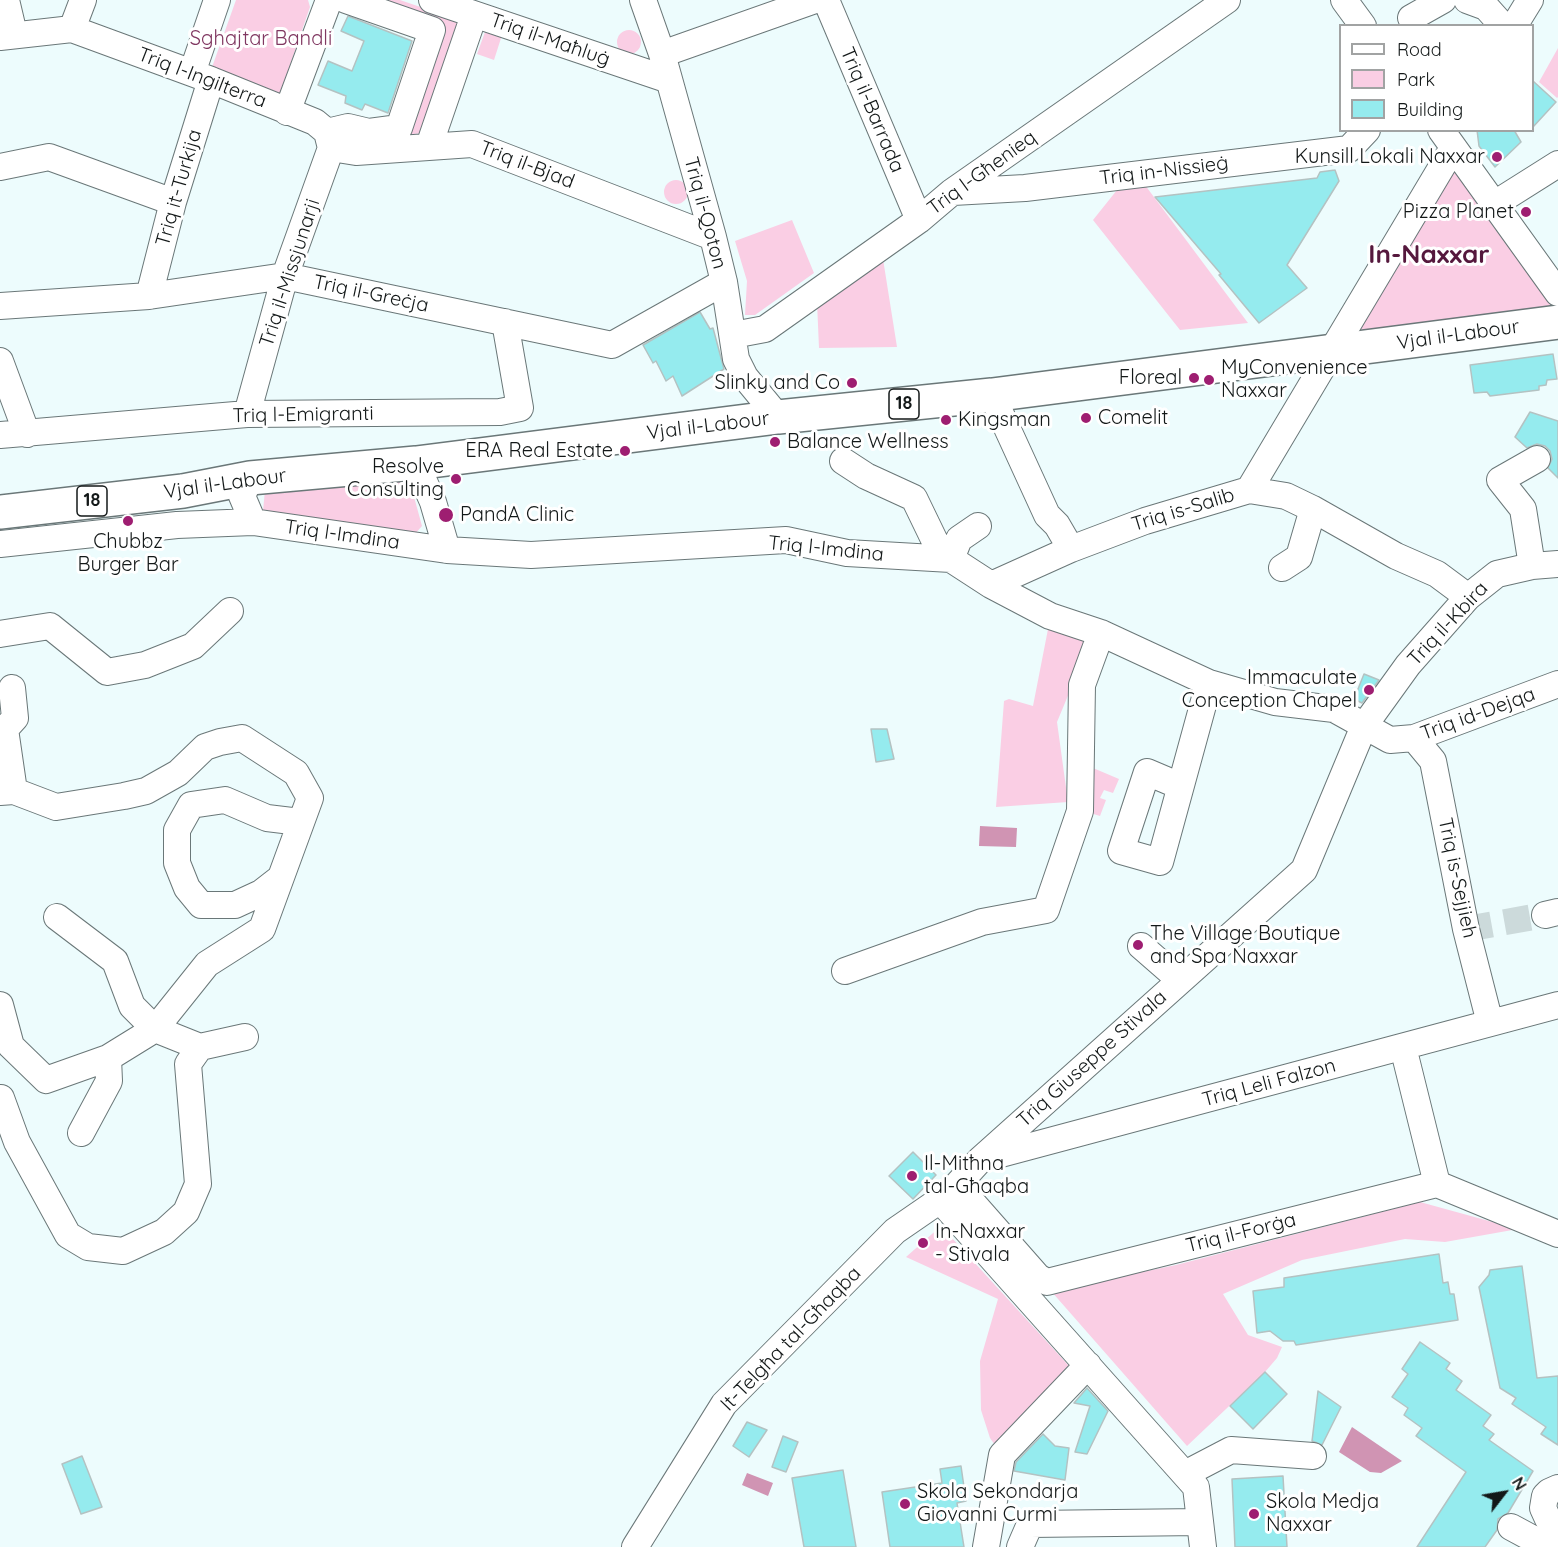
<!DOCTYPE html>
<html>
<head>
<meta charset="utf-8">
<style>
	body { margin:0 }
	#map { position:relative; width:1558px; height:1547px; overflow:hidden; background:#edfcfd; font-family:Quicksand,sans-serif }
	canvas { display:block }
	.legend { position:absolute; left:1339px; top:24px; width:195px; height:108px; box-sizing:border-box; background:#fff; border:2px solid #a1a3a3; margin:0; padding:8px 10px; list-style:none; font-size:18px; color:#131818 }
	.legend li { display:flex; align-items:center; gap:12px; height:30px }
	.legend b { width:30px; border:2px solid #a1a3a3 }
	.north { position:absolute; left:1474px; top:1463px; width:60px; height:60px; -webkit-text-stroke:4px #fff; paint-order:stroke; rotate:59deg; font-size:16px; font-weight:700; line-height:24px; text-align:center; color:#131818 }
	.north::after { content:''; display:block; margin:auto; width:21px; height:27px; background:#131818; clip-path:polygon(50% 0,100% 100%,50% 72%,0 100%) }
</style>
</head>
<body>
<div id="map">
<canvas width="1558" height="1547"></canvas>
<ul class="legend">
<li><b style="height:8px;background:#fff"></b>Road</li>
<li><b style="height:16px;background:#facee4"></b>Park</li>
<li><b style="height:16px;background:#95ebee"></b>Building</li>
</ul>
<div class="north">N</div>
</div>
<script>
const ctx = document.querySelector('canvas').getContext('2d');
ctx.lineJoin = 'round';
function paint(path, color) { ctx.fillStyle = color; ctx.fill(path, 'evenodd'); }
const shape = rows => new Path2D(rows.map(r => 'M' + r).join(''));
function trace(path, color, width, dash) { ctx.strokeStyle = color; ctx.lineWidth = width; ctx.lineCap = dash ? 'butt' : 'round'; ctx.setLineDash(dash || []); ctx.stroke(path); }
function drawText(font, color, halo, rows, align = 'center') {
  ctx.font = font + ' Quicksand,sans-serif'; ctx.lineWidth = 6; ctx.setLineDash([]); ctx.textBaseline = 'middle'; ctx.strokeStyle = halo; ctx.fillStyle = color; for (const [text, x, y, turn = 0] of rows) {
    ctx.save(); ctx.translate(x, y); ctx.rotate((+turn || 0) * Math.PI / 180); ctx.textAlign = isNaN(turn) ? turn : align; if (halo) ctx.strokeText(text, 0, 0); ctx.fillText(text, 0, 0); ctx.restore();
  }
}
const green = shape([
	[236,0,308,0,310,7,280,94,211,70],
	[365,0,400,0,461,21,424,133,403,135,440,28],
	'617 42a12 12 0 1 1 24 0a12 12 0 1 1-24 0Z',
	[489,30,502,35,494,60,477,54,485,32],
	[1558,48,1558,97,1557,98,1539,82],
	[1453,148,1558,293,1558,322,1331,352],
	'664 192a12 12 0 1 1 24 0a12 12 0 1 1-24 0Z',
	[1142,181,1248,323,1180,330,1093,220,1121,185],
	[792,220,814,273,755,315,745,315,747,281,735,241],
	[883,259,897,347,819,348,817,302],
	[408,475,422,526,414,535,263,511,265,490],
	[1049,624,1092,638,1057,722,1068,802,996,807,1004,701,1009,699,1033,706],
	[1086,765,1119,779,1113,793,1104,790,1100,798,1106,800,1100,816,1087,812],
	[1420,1202,1518,1229,1445,1242,1405,1239,1302,1260,1223,1294,1248,1335,1282,1347,1277,1358,1265,1372,1187,1446,1051,1291,1176,1265],
	[941,1226,1070,1367,997,1448,990,1438,981,1410,980,1361,998,1299,906,1257]
]);
const water = shape([
	[980,826,1017,828,1016,847,979,846],
	[1352,1427,1402,1461,1381,1473,1370,1472,1339,1452],
	[747,1473,773,1483,768,1496,742,1485]
]);
const building = shape([
	[348,16,412,41,388,113,365,104,362,110,345,103,346,96,318,85,328,61,352,71,364,41,341,31,348,16],
	[1533,81,1556,102,1533,127,1533,81],
	[1477,130,1514,130,1521,142,1495,167,1479,146,1477,130],
	[1335,170,1339,181,1287,265,1307,288,1259,323,1219,275,1221,274,1155,197,1317,178,1320,172,1335,170],
	[700,312,710,329,713,328,724,369,682,396,673,376,666,381,656,361,653,363,643,345,700,312],
	[1553,354,1557,379,1547,380,1546,385,1539,386,1539,390,1490,396,1487,392,1474,393,1470,365,1553,354],
	[1530,412,1558,421,1558,478,1548,468,1552,459,1550,451,1545,446,1537,444,1527,448,1515,437,1530,412],
	[1364,674,1379,680,1362,703,1354,699,1364,674],
	[871,729,887,729,894,759,876,762,871,729],
	[913,1152,936,1175,913,1199,889,1176,913,1152],
	[1439,1254,1443,1283,1448,1282,1450,1294,1454,1294,1458,1320,1296,1345,1294,1341,1283,1341,1270,1331,1257,1333,1253,1291,1284,1287,1284,1278,1439,1254],
	[1522,1266,1537,1378,1558,1376,1558,1445,1541,1434,1546,1427,1512,1404,1516,1398,1500,1388,1479,1287,1489,1275,1490,1270,1522,1266],
	[1420,1342,1450,1363,1446,1369,1462,1381,1456,1390,1491,1415,1483,1426,1494,1434,1489,1440,1533,1471,1508,1513,1498,1519,1497,1530,1485,1547,1417,1547,1466,1472,1416,1436,1422,1428,1404,1415,1408,1408,1392,1397,1408,1374,1402,1369,1420,1342],
	[1265,1372,1287,1394,1253,1429,1230,1406,1265,1372],
	[1087,1388,1108,1411,1087,1454,1075,1452,1090,1406,1074,1403,1087,1388],
	[1318,1391,1341,1407,1322,1445,1312,1441,1318,1391],
	[747,1422,767,1430,749,1457,733,1446,747,1422],
	[1043,1434,1055,1446,1069,1448,1065,1480,1014,1471,1016,1462,1043,1434],
	[783,1436,798,1442,786,1472,772,1467,783,1436],
	[82,1456,102,1507,81,1514,62,1464,82,1456],
	[961,1466,966,1501,957,1503,964,1547,890,1547,882,1492,942,1483,940,1469,961,1466],
	[843,1470,856,1547,804,1547,792,1478,843,1470],
	[1283,1476,1287,1547,1235,1547,1232,1479,1283,1476]
]);
const minorTunnel = shape([
	[1466,929,1545,915]
]);
const minor = shape([
	[6,0,14,34],
	[432,0,669,80],
	[643,0,662,54,713,237,724,282,736,359,745,377,778,417],
	[826,0,919,220],
	[1344,0,1363,26],
	[1467,0,1486,7,1503,26],
	[1411,18,1443,0],
	[1514,26,1530,0],
	[72,29,83,0],
	[0,37,72,29,211,80,315,122,327,132],
	[662,54,815,0],
	[192,73,217,0],
	[287,112,329,0],
	[1441,130,1558,293],
	[327,132,348,127,369,132,399,128,432,30,346,0],
	[429,146,474,15],
	[331,148,356,152,472,144,713,237],
	[0,167,49,157,173,202],
	[953,192,1025,188,1349,149,1367,130],
	[1493,205,1558,164],
	[149,296,173,202,211,80],
	[0,306,149,296,285,276,612,345,724,282],
	[733,335,765,329,919,220,952,192,1227,0],
	[0,361,27,434],
	[992,395,1047,515,1057,525,1071,549],
	[247,414,285,276,331,148,327,132],
	[0,435,247,414,500,412,520,408,505,322],
	[843,461,866,476,914,498,943,558],
	[416,463,433,502,447,550],
	[250,478,242,496,253,522],
	[1249,490,1453,148],
	[0,544,177,525,253,522,447,550,531,555,786,540,847,553,951,559,991,585,1050,616,1101,633,1209,683,1275,702,1334,709,1390,740,1414,738,1558,684],
	[951,559,959,539,978,526],
	[1532,566,1523,509,1500,480,1537,459],
	[1282,568,1299,557,1313,509],
	[991,585,1071,549,1145,521,1249,490,1286,496,1313,509,1396,556,1437,574,1468,597],
	[0,634,50,626,107,672,145,665,193,646,230,611],
	[12,688,15,718,5,729,14,791],
	[1414,738,1433,761,1466,929,1490,1023],
	[1180,786,1147,772,1121,851,1160,862,1209,683],
	[0,792,14,791,56,807,124,796,146,791,178,773,205,747,220,742,242,738,296,773,310,798,262,929,207,964,155,1029,108,1058,46,1080,11,1046,0,1005],
	[279,879,261,893,235,905,201,905,187,888,177,863,177,830,191,805,225,800,267,818,300,822],
	[1545,915,1558,912],
	[57,917,115,961,132,1006,155,1029,200,1047,245,1037],
	[1141,946,1180,980],
	[845,971,982,922,1046,910,1080,811,1082,685,1101,633],
	[1403,1047,1437,1184],
	[1,1098,17,1142,68,1235,88,1247,123,1251,164,1232,186,1212,198,1184,188,1064,200,1047],
	[81,1133,109,1081,108,1058],
	[986,1158,1558,1005],
	[957,1185,1038,1277,1047,1282,1437,1184,1558,1234],
	[940,1200,1196,1487,1203,1547],
	[1185,1474,1231,1450,1313,1456],
	[1558,1488,1549,1492,1545,1496,1543,1508,1548,1519,1558,1524],
	[1511,1527,1537,1541,1558,1542],
	[635,1547,724,1404,895,1231,940,1200,957,1185,980,1160,1304,870,1364,726,1408,665,1468,597,1497,574,1532,566,1558,564],
	[986,1547,1002,1455,1088,1365],
	[1020,1547,1030,1524,1200,1522]
]);
const major = shape([
	[0,512,183,491,250,478,416,463,778,417,992,395,1558,322]
]);
const markers = [
	[1497,157,6,"#9e1e71"],
	[1526,212,6,"#9e1e71"],
	[1194,378,6,"#9e1e71"],
	[1209,380,6,"#9e1e71"],
	[852,383,6,"#9e1e71"],
	[1086,418,6,"#9e1e71"],
	[946,420,6,"#9e1e71"],
	[775,442,6,"#9e1e71"],
	[625,451,6,"#9e1e71"],
	[456,479,6,"#9e1e71"],
	[446,515,8,"#9e1e71"],
	[128,521,6,"#9e1e71"],
	[1369,690,6,"#9e1e71"],
	[1138,945,6,"#9e1e71"],
	[912,1176,6,"#9e1e71"],
	[923,1243,6,"#9e1e71"],
	[905,1504,6,"#9e1e71"],
	[1254,1514,6,"#9e1e71"]
];
const shields = [
	[904,404,30],
	[92,501,30]
];
const shieldNames = [
	["18",904,404],
	["18",92,501]
];
const parkNames = [
	["Sghajtar Bandli",261,39]
];
const streetNames = [
	["Triq il-Maħluġ",550,40,19],
	["Triq l-Ingilterra",202,78,21],
	["Triq il-Barrada",872,110,67],
	["Triq il-Bjad",527,165,21],
	["Triq in-Nissieġ",1164,171,-7],
	["Triq l-Għenieq",982,173,-36],
	["Triq it-Turkija",179,188,-74],
	["Triq il-Qoton",705,213,75],
	["Triq il-Missjunarji",290,273,-72],
	["Triq il-Greċja",371,294,12],
	["Vjal il-Labour",1458,335,-8],
	["Triq l-Emigranti",303,415,-1],
	["Vjal il-Labour",708,426,-7],
	["Vjal il-Labour",225,484,-8],
	["Triq is-Salib",1183,510,-17],
	["Triq l-Imdina",342,535,8],
	["Triq l-Imdina",826,549,6],
	["Triq il-Kbira",1448,624,-47],
	["Triq id-Dejqa",1478,714,-20],
	["Triq is-Sejjieh",1457,878,78],
	["Triq Giuseppe Stivala",1092,1059,-42],
	["Triq Leli Falzon",1269,1083,-15],
	["Triq il-Forġa",1241,1233,-14],
	["It-Telgħa tal-Għaqba",791,1339,-46]
];
const poiNames = [
	["Kunsill Lokali Naxxar",1485,157,"right"],
	["Pizza Planet",1514,212,"right"],
	["MyConvenience",1221,368],
	["Naxxar",1221,391],
	["Floreal",1182,378,"right"],
	["Slinky and Co",840,383,"right"],
	["Comelit",1098,418],
	["Kingsman",958,420],
	["Balance Wellness",787,442],
	["ERA Real Estate",613,451,"right"],
	["Resolve",444,467,"right"],
	["Consulting",444,490,"right"],
	["PandA Clinic",460,515],
	["Chubbz",128,542,"center"],
	["Burger Bar",128,565,"center"],
	["Immaculate",1357,678,"right"],
	["Conception Chapel",1357,701,"right"],
	["The Village Boutique",1150,934],
	["and Spa Naxxar",1150,957],
	["Il-Mitħna",924,1164],
	["tal-Għaqba",924,1187],
	["In-Naxxar",935,1232],
	["- Stivala",935,1255],
	["Skola Sekondarja",917,1492],
	["Giovanni Curmi",917,1515],
	["Skola Medja",1266,1502],
	["Naxxar",1266,1525]
];
const districtNames = [
	["In-Naxxar",1429,255]
];
paint(green, '#facee4');
paint(water, '#d094b3');
paint(building, '#95ebee');
trace(building, '#b4c2c2', 1.5);
trace(minorTunnel, '#ccdadb', 26, [26, 13]);
trace(minor, '#6a7778', 28);
trace(major, '#6a7778', 36);
trace(minor, '#fff', 26);
trace(major, '#fff', 33);
for (const [x, y, r, color] of markers) { const dot = new Path2D(); dot.arc(x, y, r, 0, 2 * Math.PI); ctx.fillStyle = color; ctx.fill(dot); trace(dot, '#fff', 2); }
for (const [x, y, w] of shields) { const box = new Path2D(); box.roundRect(x - w / 2, y - 15, w, 30, 4.5); ctx.fillStyle = '#fff'; ctx.fill(box); trace(box, '#131818', 1.5); }
drawText('bold 18px', '#131818', null, shieldNames);
drawText('20px', '#803761', '#fff', parkNames);
drawText('20px', '#131818', '#fff', streetNames);
drawText('20px', '#131818', '#fff', poiNames, 'left');
drawText('bold 26px', '#55183d', '#fff', districtNames);
</script>
</body>
</html>
